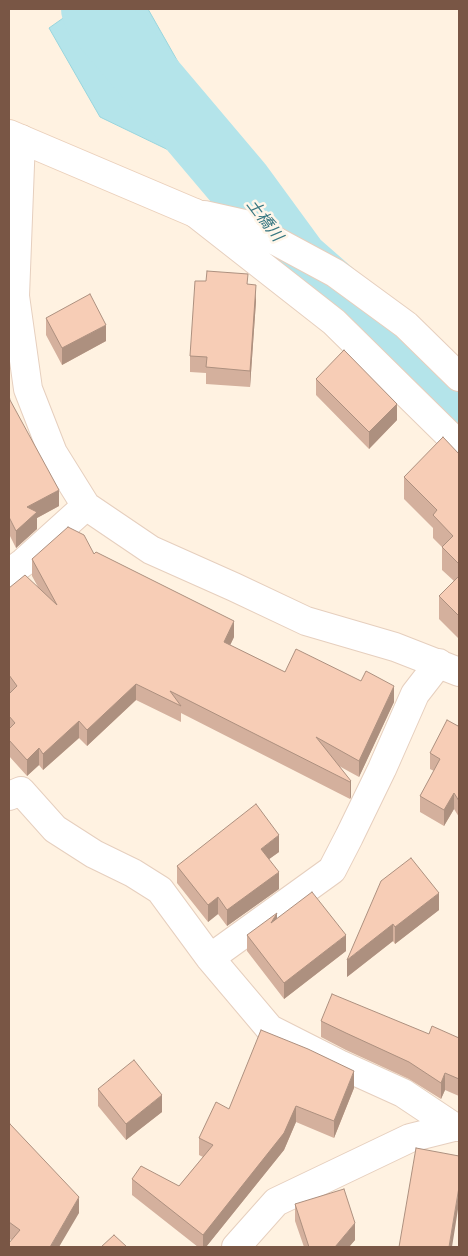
<!DOCTYPE html>
<html>
<head>
<meta charset="utf-8">
<style>
	body { margin:0 }
	#map { position:relative; width:468px; height:1256px; overflow:hidden; background:#fff2e1; font-family:"Exo 2",sans-serif }
	canvas { display:block }
	.frame { position:absolute; inset:0; border:10px solid #795645; pointer-events:none }
</style>
</head>
<body>
<div id="map">
<canvas width="468" height="1256"></canvas>
<div class="frame"></div>
</div>
<script>
const ctx = document.querySelector('canvas').getContext('2d');
ctx.lineJoin = 'round';
function paint(path, color) { ctx.fillStyle = color; ctx.fill(path, 'evenodd'); }
const shape = rows => new Path2D(rows.map(r => 'M' + r).join(''));
function trace(path, color, width, dash) { ctx.strokeStyle = color; ctx.lineWidth = width; ctx.lineCap = dash ? 'butt' : 'round'; ctx.setLineDash(dash || []); ctx.stroke(path); }
function drawText(font, color, halo, rows, align = 'center') {
  ctx.font = font + ' "Exo 2","Noto Sans JP",sans-serif'; ctx.lineWidth = 5; ctx.setLineDash([]); ctx.textBaseline = 'middle'; ctx.strokeStyle = halo; ctx.fillStyle = color; for (const [text, x, y, turn = 0] of rows) {
    ctx.save(); ctx.translate(x, y); ctx.rotate((+turn || 0) * Math.PI / 180); ctx.textAlign = isNaN(turn) ? turn : align; if (halo) ctx.strokeText(text, 0, 0); ctx.fillText(text, 0, 0); ctx.restore();
  }
}
const water = shape([
	[76,9,148,9,232,157,244,176,239,184,100,117,49,28,76,9]
]);
const river = shape([
	[94,9,96,15,239,184,296,262,360,318,459,411]
]);
const street = shape([
	[21,139,15,296,28,389,53,453,86,506,151,550,234,587,306,621,395,647,459,672],
	[195,213,334,322,459,445],
	[204,215,244,224,335,273,406,325,459,377],
	[9,573,24,562,86,506],
	[9,796,21,791,55,829,94,854,133,873,160,890,210,958,270,1029,339,1064,403,1093,454,1127],
	[210,958,332,870,349,837,382,769,415,694,439,663],
	[236,1247,276,1202,410,1138,454,1127,459,1127]
]);
const secondary = shape([
	[9,134,195,213]
]);
const wall = shape([
	[248,284,256,301,250,387,206,384,206,373,190,372,190,356],
	[46,318,106,341,62,365,46,335],
	[316,379,397,420,369,449,316,395],
	[9,395,10,400,59,506,37,518,37,529,16,548,9,534],
	[459,454,459,639,439,619,439,596,454,581,442,570,442,547,433,538,433,528,404,499,404,477],
	[94,554,234,637,230,645,285,672,394,702,359,777,339,766,351,781,351,797,350,799,181,713,181,722,136,700,87,746,79,738,43,770,39,765,27,776,9,756,9,694,10,693,9,692,9,588,38,587,32,576,32,559],
	[459,724,459,817,454,809,444,826,420,812,420,796,434,771,430,769,430,753,458,726],
	[279,852,269,859,279,889,227,926,218,914,208,922,177,883,177,866],
	[411,858,439,910,395,944,393,941,347,977],
	[277,919,346,951,284,999,247,951,247,935],
	[321,1021,459,1038,459,1096,445,1090,441,1099,409,1079,346,1050,321,1037],
	[354,1088,334,1138,296,1122,284,1150,206,1247,198,1247,132,1195,132,1179,179,1186,203,1157,199,1155,199,1138,229,1109],
	[98,1089,162,1112,126,1140,98,1106],
	[9,1126,79,1213,11,1240,9,1238],
	[295,1204,355,1240,349,1247,304,1247,295,1221]
]);
const shadedWall = shape([
	[256,285,256,301,250,387,250,371],
	[106,325,106,341,62,365,62,348],
	[397,404,397,420,369,449,369,432],
	[59,490,59,506,37,518,37,529,16,548,16,531,27,507],
	[234,621,234,637,224,658,224,642],
	[136,684,136,700,87,746,87,730],
	[394,686,394,702,359,777,359,761],
	[79,721,79,738,43,770,43,754],
	[39,748,39,765,27,776,27,760],
	[351,781,351,797,350,799,350,782],
	[454,793,454,809,444,826,444,810],
	[279,835,279,852,261,865,261,849],
	[279,872,279,889,227,926,227,910],
	[439,893,439,910,395,944,395,927],
	[218,897,218,914,208,922,208,905],
	[277,913,277,929,271,923],
	[393,924,393,941,347,977,347,960],
	[346,935,346,951,284,999,284,983],
	[354,1071,354,1088,334,1138,334,1121],
	[445,1073,445,1090,441,1099,441,1083],
	[162,1095,162,1112,126,1140,126,1124],
	[296,1106,296,1122,284,1150,206,1247,203,1247,203,1235],
	[459,1187,459,1203,452,1247,449,1247],
	[79,1197,79,1213,59,1247,50,1247],
	[355,1223,355,1240,349,1247,335,1247]
]);
const building = shape([
	[207,271,248,274,247,284,256,285,250,371,206,367,207,357,190,356,195,281,206,281,207,271],
	[90,294,106,325,62,348,46,318,90,294],
	[344,350,397,404,369,432,316,379,344,350],
	[9,395,10,400,59,490,27,507,37,512,16,531,9,517,9,395],
	[443,437,459,454,459,564,442,547,453,536,433,515,437,510,404,477,443,437],
	[68,527,84,535,94,554,96,552,234,621,224,642,285,672,296,649,361,681,366,671,394,686,359,761,316,737,351,781,350,782,170,691,181,706,136,684,87,730,79,721,43,754,39,748,27,760,9,740,9,729,15,723,9,716,9,694,17,686,9,675,9,588,25,575,57,605,32,559,68,527],
	[459,576,459,616,439,596,459,576],
	[447,720,458,726,459,724,459,801,454,793,444,810,420,796,440,759,430,753,447,720],
	[256,804,279,835,261,849,279,872,227,910,218,897,208,905,177,866,256,804],
	[411,858,439,893,395,927,393,924,347,960,381,881,411,858],
	[312,892,346,935,284,983,247,935,277,913,271,923,312,892],
	[332,994,429,1034,432,1026,459,1038,459,1079,445,1073,441,1083,409,1062,346,1033,321,1021,332,994],
	[261,1030,308,1049,354,1071,334,1121,296,1106,284,1133,203,1235,132,1179,141,1166,179,1186,213,1145,199,1138,216,1102,229,1109,261,1030],
	[134,1060,162,1095,126,1124,98,1089,134,1060],
	[10,1124,79,1197,50,1247,9,1247,9,1243,20,1230,9,1222,9,1126,10,1124],
	[416,1148,459,1156,459,1187,449,1247,399,1247,416,1148],
	[344,1189,355,1223,335,1247,309,1247,295,1204,344,1189],
	[114,1235,127,1247,101,1247,114,1235]
]);
const waterNames = [
	["土橋川",265,220,53]
];
paint(water, '#b4e4ea');
trace(water, '#99d5dd', 1);
trace(river, '#b4e4ea', 66);
trace(street, '#e6cfbe', 30);
trace(secondary, '#ebd0bb', 30);
trace(street, '#fff', 28);
trace(secondary, '#fff', 28);
paint(wall, '#d4b09d');
paint(shadedWall, '#ad907f');
paint(building, '#f7cdb6');
trace(building, '#ad907f', 1);
drawText('italic 16px', '#377680', '#fff6ea', waterNames);
</script>
</body>
</html>
